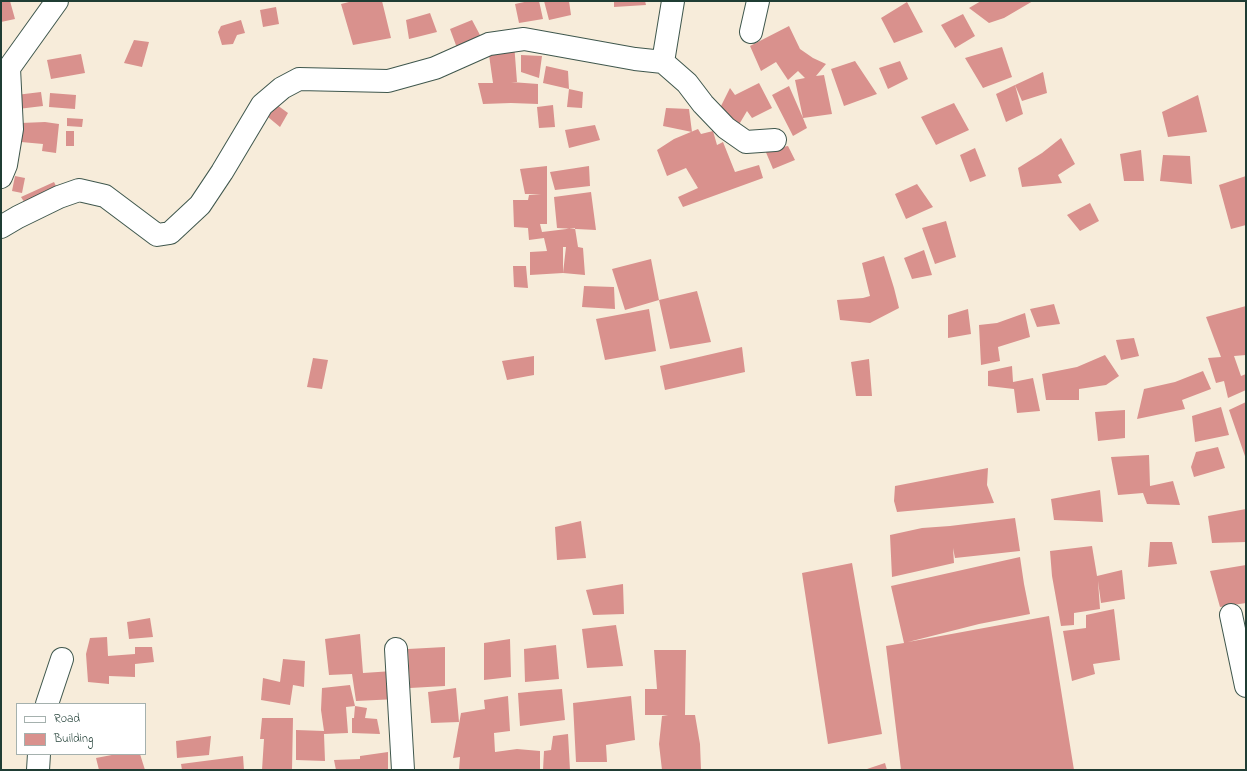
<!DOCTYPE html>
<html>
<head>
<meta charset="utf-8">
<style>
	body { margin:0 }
	#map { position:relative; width:1247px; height:771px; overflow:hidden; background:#f7ecda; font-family:"Indie Flower",sans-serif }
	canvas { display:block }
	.frame { position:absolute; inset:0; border:2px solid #1f3d34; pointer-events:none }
	.legend { position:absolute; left:16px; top:703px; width:130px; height:52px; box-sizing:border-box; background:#fff; border:1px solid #a5b1ae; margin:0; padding:5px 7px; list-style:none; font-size:12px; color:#1f3d34 }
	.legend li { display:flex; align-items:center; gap:8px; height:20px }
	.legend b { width:20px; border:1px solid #a5b1ae }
</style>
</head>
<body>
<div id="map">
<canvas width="1247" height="771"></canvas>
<div class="frame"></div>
<ul class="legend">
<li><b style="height:5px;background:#fff"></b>Road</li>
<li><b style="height:11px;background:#d9918d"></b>Building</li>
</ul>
</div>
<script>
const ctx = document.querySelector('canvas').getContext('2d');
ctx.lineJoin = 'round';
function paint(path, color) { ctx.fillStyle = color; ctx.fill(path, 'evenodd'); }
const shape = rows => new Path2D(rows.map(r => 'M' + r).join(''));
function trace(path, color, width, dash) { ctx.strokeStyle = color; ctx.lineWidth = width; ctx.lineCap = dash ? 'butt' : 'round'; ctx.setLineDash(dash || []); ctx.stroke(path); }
const building = shape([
	[1,1,10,1,15,19,1,22],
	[353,1,382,1,391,38,353,45,341,4],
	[529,1,539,1,543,19,519,23,515,4],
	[544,1,569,1,571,15,549,20],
	[614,1,645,1,646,5,614,7],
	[981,1,1033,1,1004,18,989,23,969,8],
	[907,2,923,32,894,43,881,18],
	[276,7,279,24,263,27,260,10],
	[430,13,437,32,409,39,406,20],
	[963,14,975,36,955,48,941,25],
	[241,20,245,33,237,35,233,44,222,45,218,32,221,26],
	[472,20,480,35,457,48,450,29],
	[789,26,800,49,813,58,826,64,816,76,824,75,832,114,803,118,807,128,793,136,772,95,789,86,803,118,795,80,805,78,798,71,788,80,776,62,761,71,750,46],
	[134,40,149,42,142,67,124,63],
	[514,43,517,82,511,82,538,84,538,104,511,103,483,104,478,83,493,83,488,48],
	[1002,47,1012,77,983,88,965,58],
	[81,54,85,73,51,79,47,60],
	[521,55,542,56,539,78,521,72],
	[855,61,877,94,844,106,831,69],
	[900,61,908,79,888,89,879,68],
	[546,66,568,71,569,89,543,83],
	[1043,72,1047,93,1022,101,1015,85],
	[759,83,772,108,752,118,747,111,737,128,717,114,730,88,735,95],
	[1015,85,1023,114,1006,122,996,94],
	[569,89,583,92,582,108,567,107],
	[41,92,43,106,18,109,16,95],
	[50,93,76,95,75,109,49,107],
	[1198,95,1207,132,1168,137,1162,112],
	[954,103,969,130,936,145,921,117],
	[277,105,288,113,280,127,268,117],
	[553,105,555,127,539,128,537,107],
	[666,108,689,109,692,132,663,126],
	[67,118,83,119,82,127,67,126],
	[45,122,59,124,56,153,42,151,43,144,21,142,21,123],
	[595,125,600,140,569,148,565,130],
	[698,129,701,134,713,131,717,145,723,142,735,172,759,165,763,178,683,207,678,197,698,188,686,168,667,176,657,150,674,139],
	[66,131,74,131,74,146,66,146],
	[1061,138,1075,164,1058,175,1062,183,1022,187,1018,168,1042,153],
	[788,146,795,160,773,169,765,150],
	[975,148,986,176,970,182,960,155],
	[1141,150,1144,181,1124,181,1120,154],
	[1163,155,1190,156,1192,184,1160,181],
	[547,166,547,224,540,224,542,232,575,228,578,247,583,248,585,275,563,273,530,275,530,252,547,251,544,238,529,240,528,228,514,227,513,200,528,200,529,195,541,194,525,194,520,169],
	[563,247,566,247,563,273],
	[589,166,590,186,555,190,550,172],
	[15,176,25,178,22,193,12,191],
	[1246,176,1246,225,1231,229,1219,185],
	[54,182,59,192,28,208,21,197],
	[917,184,933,207,906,219,895,194],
	[591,192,596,230,557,228,554,197],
	[1090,203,1099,221,1080,231,1067,215],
	[946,221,956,257,935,264,922,228],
	[924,250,932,275,912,279,904,258],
	[884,256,894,288,899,308,870,323,840,320,837,300,863,298,870,296,862,263],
	[651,259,659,300,625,310,612,269],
	[513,266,526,266,528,288,514,287],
	[584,286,614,287,615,309,582,307],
	[697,291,711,342,670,349,659,300],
	[1054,304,1060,324,1037,327,1030,309],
	[1246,306,1246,355,1234,356,1241,376,1246,374,1246,390,1228,398,1224,381,1216,383,1208,358,1221,357,1206,317],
	[649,309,656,351,605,360,596,319],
	[968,309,971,334,948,338,948,315],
	[1025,313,1030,337,998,347,1000,361,981,365,979,325,997,323],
	[1134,338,1139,356,1121,360,1116,340],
	[742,347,745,372,665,390,660,366],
	[1105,355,1119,376,1106,385,1079,389,1079,400,1046,400,1042,374,1077,367],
	[534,356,534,375,507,380,502,361],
	[313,358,328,360,322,389,307,387],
	[869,359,872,396,856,396,851,362],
	[1012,366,1013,382,1033,378,1040,411,1017,413,1014,389,988,386,988,371],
	[1203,371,1211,389,1182,400,1185,409,1137,419,1144,389,1175,382],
	[1246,402,1246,459,1229,410],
	[1221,407,1229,435,1195,442,1192,416],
	[1125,410,1125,438,1098,441,1095,412],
	[1218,447,1225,468,1194,477,1191,467,1196,452],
	[1149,455,1150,486,1173,481,1180,505,1147,504,1143,493,1118,495,1111,457],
	[988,468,987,485,994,503,897,512,894,501,895,486],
	[1100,490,1103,522,1054,520,1051,499],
	[1246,509,1246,542,1212,543,1208,516],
	[1015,518,1020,551,955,558,953,548,954,563,892,577,890,535,922,528,950,526],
	[581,521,586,558,557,560,555,527],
	[1150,542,1172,542,1177,564,1148,567],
	[1092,546,1097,576,1122,570,1125,599,1101,603,1098,581,1100,609,1074,613,1074,625,1061,626,1052,576,1050,551],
	[1020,557,1024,584,1030,614,979,624,908,642,1049,616,1074,770,901,770,886,646,904,643,891,586],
	[852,563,882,734,828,744,802,573],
	[1246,565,1246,603,1220,607,1210,571],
	[623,584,624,614,593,615,586,590],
	[1114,609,1120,660,1093,664,1095,674,1072,681,1063,631,1086,628,1086,615],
	[150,618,153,637,129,639,127,622],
	[616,625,623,666,587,668,582,629],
	[360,634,363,673,393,671,397,699,356,701,352,674,329,675,325,639],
	[107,637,108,656,135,654,135,647,152,647,154,662,135,664,135,677,109,676,109,684,88,682,86,654,90,638],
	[510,639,511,677,484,680,484,643],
	[556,645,559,679,525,682,524,649],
	[445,647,445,686,410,688,408,649],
	[654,650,686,650,685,715,695,715,700,744,701,770,662,770,659,744,662,716,668,715,645,715,645,689,657,689],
	[283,659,305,661,304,687,293,685,290,705,261,700,263,678,280,682],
	[350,685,355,706,367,708,365,718,377,719,380,734,352,733,352,718,354,718,355,706,346,707,348,733,324,734,325,761,296,760,296,730,324,731,321,710,322,688],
	[456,688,459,722,431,723,428,692],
	[562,689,565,720,520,726,518,693,537,691],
	[508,696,510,731,494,733,495,752,517,749,540,751,540,770,459,770,460,757,453,758,461,713,485,709,484,700],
	[631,696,635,740,606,745,607,762,576,762,573,703],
	[262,718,293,718,292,770,262,770,264,739,260,739],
	[568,734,570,770,543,770,544,751,551,750,553,736],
	[211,736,209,755,177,758,176,741],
	[388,752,388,770,336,770,334,760,360,759,360,756],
	[117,754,140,754,145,770,99,770,96,758],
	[243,756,244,770,182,770,181,764],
	[885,763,887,770,864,770]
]);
const street = shape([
	[751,32,758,1],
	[663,62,687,83,703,104,726,128,746,142,775,140],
	[1,177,6,165,12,129,9,68,57,1],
	[1,227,18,217,59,197,79,190,105,196,157,235,170,233,200,205,222,172,262,105,282,88,299,79,388,81,435,68,489,44,524,39,635,59,663,62,673,1],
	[1231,615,1246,686],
	[396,649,403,770],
	[47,704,62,659],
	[38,770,39,754]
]);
paint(building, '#d9918d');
trace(street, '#3f574d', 24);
trace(street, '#fff', 22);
</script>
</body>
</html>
